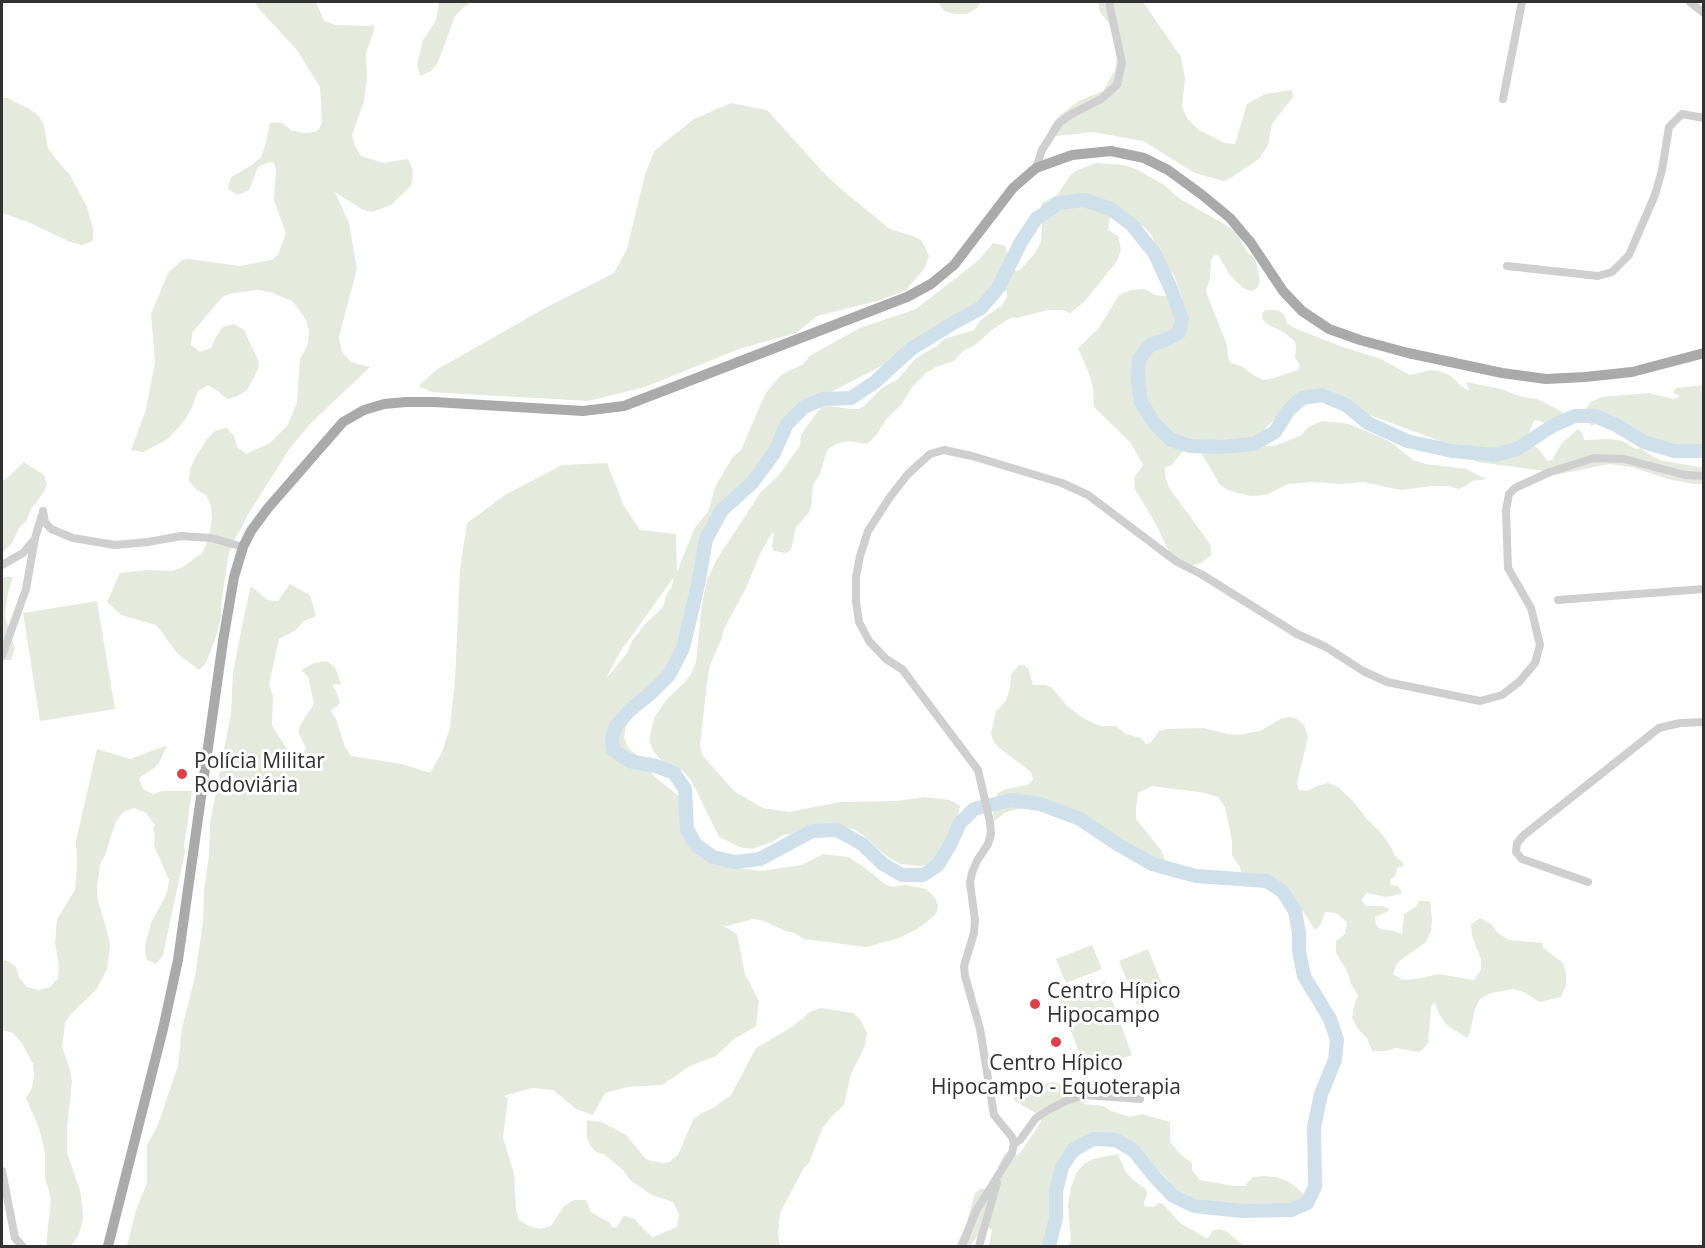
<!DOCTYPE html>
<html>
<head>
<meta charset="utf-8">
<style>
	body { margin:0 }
	#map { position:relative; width:1705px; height:1248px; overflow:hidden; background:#fff; font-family:"Open Sans",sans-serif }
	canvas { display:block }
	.frame { position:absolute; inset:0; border:3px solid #323232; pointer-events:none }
</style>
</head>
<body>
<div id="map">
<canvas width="1705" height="1248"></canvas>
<div class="frame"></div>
</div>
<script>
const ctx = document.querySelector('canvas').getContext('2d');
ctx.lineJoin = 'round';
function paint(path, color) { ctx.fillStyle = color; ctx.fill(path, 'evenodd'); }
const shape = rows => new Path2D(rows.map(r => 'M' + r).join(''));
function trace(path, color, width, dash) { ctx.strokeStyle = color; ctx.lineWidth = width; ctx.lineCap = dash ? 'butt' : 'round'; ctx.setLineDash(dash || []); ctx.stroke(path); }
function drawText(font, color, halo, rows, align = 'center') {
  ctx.font = font + ' "Open Sans",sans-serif'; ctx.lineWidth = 6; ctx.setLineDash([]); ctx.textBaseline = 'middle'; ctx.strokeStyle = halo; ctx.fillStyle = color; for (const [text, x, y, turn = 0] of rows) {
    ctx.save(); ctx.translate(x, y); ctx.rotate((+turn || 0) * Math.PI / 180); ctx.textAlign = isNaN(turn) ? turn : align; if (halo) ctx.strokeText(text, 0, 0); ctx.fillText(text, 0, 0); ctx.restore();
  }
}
const green = shape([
	[255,2,316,2,324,21,336,25,369,26,374,24,374,31,366,53,367,78,364,101,352,135,355,146,361,156,384,163,408,159,413,171,411,186,391,205,372,212,363,210,335,192,349,223,357,269,339,337,342,352,351,362,370,367,310,424,290,448,247,516,242,527,231,546,228,558,221,605,221,617,215,640,206,663,199,670,178,654,156,625,121,615,107,602,120,573,148,570,172,571,183,567,202,553,207,543,210,532,212,519,211,506,206,495,197,490,189,481,190,469,195,458,207,439,215,431,226,428,234,436,237,447,246,454,270,443,287,426,297,403,300,358,303,354,308,343,309,331,306,320,300,311,292,301,270,292,258,290,234,293,223,296,192,333,191,345,200,352,211,348,216,337,223,327,234,324,244,330,259,362,258,369,247,390,238,396,227,399,218,391,208,385,198,391,192,407,185,420,168,439,143,452,131,450,145,413,155,363,151,314,168,273,182,260,189,259,240,266,271,260,278,255,286,233,274,200,276,170,274,163,269,162,258,167,249,190,238,195,228,189,231,177,252,165,261,157,265,146,270,123,282,123,291,130,303,133,315,132,319,129,322,122,320,87,297,50,259,9],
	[439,2,472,2,464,7,455,16,438,62,431,71,420,76,417,65,423,40,436,21],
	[938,2,981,2,977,8,967,14,955,14,944,11],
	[1098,2,1143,2,1181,57,1185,78,1182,107,1187,118,1199,130,1225,143,1235,144,1247,104,1265,94,1292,90,1293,97,1272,124,1268,145,1260,158,1232,177,1224,181,1195,173,1143,141,1093,132,1048,137,1051,126,1059,116,1079,101,1103,91,1115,70,1117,57,1113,34,1108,22,1100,12],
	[2,98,7,98,28,108,38,115,44,125,48,148,55,158,70,175,87,207,93,229,93,241,82,245,70,242,28,222,5,214,2,214],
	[731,103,767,110,823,172,841,189,890,229,913,236,922,241,929,256,924,269,905,291,877,301,817,316,796,333,739,349,645,387,588,401,431,392,419,386,436,370,547,307,614,273,627,249,645,174,655,150,694,119],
	[1097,163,1124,165,1136,169,1164,185,1180,199,1226,225,1237,233,1247,252,1254,258,1258,268,1260,281,1257,288,1251,291,1243,288,1229,274,1218,255,1214,255,1211,260,1210,278,1206,292,1227,345,1228,358,1231,363,1242,366,1253,375,1264,380,1274,378,1298,370,1300,365,1295,358,1296,346,1294,341,1285,333,1267,324,1262,319,1262,314,1265,310,1278,310,1284,314,1287,323,1292,327,1340,346,1381,359,1410,375,1431,370,1439,371,1451,376,1460,385,1469,391,1466,382,1501,389,1522,397,1537,399,1561,411,1570,419,1565,428,1560,428,1536,420,1534,421,1530,430,1531,442,1541,452,1547,461,1552,460,1562,443,1578,429,1583,434,1584,440,1609,439,1622,441,1636,449,1640,448,1652,456,1663,461,1700,467,1703,465,1703,484,1693,484,1668,479,1632,467,1609,464,1555,475,1544,471,1478,462,1455,452,1445,444,1432,438,1364,413,1343,399,1312,397,1288,409,1268,425,1262,435,1263,446,1274,446,1300,436,1310,426,1322,421,1349,424,1383,438,1393,444,1413,460,1426,464,1466,469,1487,479,1472,481,1464,487,1459,489,1449,486,1432,486,1400,490,1364,482,1341,484,1312,482,1288,484,1266,495,1250,496,1228,490,1220,485,1205,459,1189,437,1186,447,1172,465,1165,467,1165,477,1170,489,1210,544,1211,555,1201,563,1189,566,1169,552,1157,526,1135,489,1134,478,1143,465,1131,443,1094,407,1093,387,1088,371,1078,348,1099,328,1119,295,1131,290,1145,289,1155,295,1182,298,1174,275,1164,265,1152,236,1144,227,1123,217,1110,217,1108,230,1118,236,1121,250,1117,261,1085,301,1070,313,1063,310,1048,310,1016,318,1012,317,993,329,975,345,963,351,954,361,936,367,926,373,913,386,901,405,887,418,877,434,867,444,849,441,843,442,836,444,827,450,820,474,813,485,811,508,808,514,796,527,791,550,786,553,774,551,772,546,774,534,772,533,760,554,746,588,724,629,721,640,711,663,708,674,700,745,703,756,734,791,763,808,789,812,840,802,898,801,924,797,950,800,960,806,959,812,956,824,941,857,926,865,920,866,900,864,885,855,864,836,853,829,837,826,783,835,772,842,752,849,740,847,719,837,691,780,683,771,662,761,654,752,649,741,654,718,667,699,684,683,691,674,696,662,702,603,707,580,717,559,761,492,778,476,800,446,801,435,818,411,822,407,828,406,852,409,859,409,864,406,882,388,898,379,916,358,937,346,944,339,974,330,981,320,998,308,1001,307,1007,297,1007,291,997,291,986,303,968,319,935,333,926,343,800,408,788,417,782,448,770,464,762,472,756,482,740,499,722,513,699,570,689,628,675,662,663,682,632,716,626,726,624,738,629,749,638,756,655,777,680,797,689,816,700,847,716,860,728,866,760,871,802,865,823,854,848,857,864,867,886,885,893,887,905,885,926,889,935,898,938,905,937,912,933,917,917,929,899,938,866,947,804,939,794,933,785,931,762,920,753,919,727,926,722,925,737,934,745,974,759,1001,756,1026,734,1039,716,1056,690,1066,662,1085,627,1087,605,1093,593,1115,576,1109,553,1090,532,1088,503,1096,508,1098,503,1138,514,1173,516,1209,519,1220,529,1226,540,1229,551,1226,564,1206,574,1200,586,1200,591,1212,610,1223,612,1227,616,1228,624,1216,635,1219,643,1229,653,1237,677,1227,679,1214,673,1202,652,1195,631,1181,624,1171,604,1154,596,1152,590,1145,587,1138,587,1120,602,1122,626,1135,646,1159,651,1161,663,1163,669,1162,678,1155,693,1120,700,1114,713,1108,731,1095,756,1048,792,1027,810,1012,821,1008,853,1013,860,1019,867,1033,865,1046,851,1074,844,1105,831,1117,822,1129,809,1163,804,1168,783,1207,780,1213,778,1233,780,1246,127,1246,136,1210,147,1183,147,1145,157,1127,178,1066,182,1028,195,977,203,922,204,891,209,855,210,824,231,713,233,673,244,616,251,586,267,600,278,601,290,584,310,595,316,616,304,621,296,630,279,639,269,685,273,696,272,726,291,755,301,758,306,748,298,732,301,724,314,704,308,676,301,670,314,663,326,661,335,667,341,684,332,685,337,693,340,703,331,711,336,719,345,747,351,756,402,764,430,773,442,752,450,728,455,681,460,569,467,523,505,495,562,465,607,463,624,506,640,530,676,534,677,572,694,529,709,510,715,487,732,458,741,450,765,394,781,375,803,364,811,355,860,328,916,309,979,260,993,243,1005,246,1010,259,1011,268,1017,271,1020,270,1035,253,1041,242,1042,223,1039,214,1042,203,1058,194,1069,177,1075,171],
	[674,577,672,586,666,595,663,607,646,623,632,641,627,653,612,672,606,678,620,652],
	[1703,385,1703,458,1689,453,1655,446,1644,439,1632,436,1621,428,1601,422,1598,422,1592,426,1589,423,1585,415,1586,408,1591,402,1601,397,1649,393,1674,399,1680,396,1673,393,1676,388],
	[24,462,44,475,47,485,44,492,31,509,27,520,19,528,12,543,2,553,2,481,6,479],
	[2,577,13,577,8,593,5,616,15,649,11,660,2,660],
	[97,601,115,709,40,721,23,613],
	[1019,665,1024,665,1028,668,1033,685,1046,685,1052,688,1067,706,1083,718,1100,726,1116,726,1126,734,1141,738,1146,744,1151,742,1159,731,1167,729,1203,728,1228,734,1238,735,1260,731,1282,718,1291,717,1297,719,1304,725,1308,737,1297,783,1299,790,1307,791,1317,786,1328,783,1338,787,1352,800,1367,819,1382,834,1391,847,1395,856,1403,863,1403,866,1397,868,1396,875,1391,879,1390,883,1391,885,1398,886,1401,891,1401,894,1386,897,1367,893,1361,900,1366,906,1383,906,1389,909,1389,911,1375,917,1376,925,1380,929,1394,931,1402,934,1404,914,1416,907,1419,901,1430,901,1432,919,1431,931,1426,942,1397,963,1393,974,1403,980,1416,979,1439,974,1474,980,1481,970,1481,959,1472,936,1471,924,1480,918,1491,924,1498,933,1509,940,1543,943,1542,947,1563,963,1566,974,1566,985,1561,997,1539,1002,1524,992,1513,989,1491,993,1480,999,1475,1009,1470,1032,1467,1038,1447,1025,1439,1014,1435,1003,1433,1003,1431,1008,1428,1043,1423,1049,1418,1052,1396,1048,1385,1051,1372,1051,1367,1038,1358,1029,1352,1018,1354,1006,1358,995,1351,984,1348,973,1336,953,1336,941,1345,934,1347,922,1336,913,1325,912,1321,924,1315,930,1303,911,1281,891,1268,884,1242,880,1240,867,1232,855,1232,841,1225,807,1218,797,1205,793,1152,786,1138,793,1136,808,1136,819,1161,850,1166,862,1165,871,1147,866,1133,857,1114,840,1094,824,1066,810,1049,806,1032,806,1006,812,994,821,993,809,998,793,1006,789,1028,785,1033,780,1031,772,998,747,993,740,991,733,996,711,1006,701,1010,688,1011,675],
	[165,746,167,746,158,765,139,778,143,789,153,794,163,791,192,791,184,846,185,852,163,955,156,964,146,959,145,946,151,923,167,893,169,880,154,846,155,834,153,829,155,825,146,813,134,808,123,812,116,821,105,855,100,865,97,889,98,901,108,934,110,946,107,969,96,990,71,1014,65,1023,62,1047,70,1069,72,1081,67,1128,67,1153,80,1190,83,1213,82,1224,78,1236,71,1246,46,1246,51,1199,45,1177,45,1153,39,1128,26,1098,32,1088,34,1076,33,1064,22,1043,13,1033,2,1030,2,961,6,960,16,967,19,978,27,987,39,990,50,987,58,978,59,966,55,943,57,919,75,890,77,865,76,841,97,749,130,759],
	[1092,945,1102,969,1066,983,1056,959],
	[1148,949,1166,994,1137,1005,1119,961],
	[1105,981,1132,1055,1086,1072,1059,998],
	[1053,1082,1072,1088,1088,1089,1092,1091,1092,1095,1083,1104,1104,1106,1111,1111,1130,1117,1142,1114,1170,1122,1170,1142,1180,1154,1192,1163,1192,1170,1200,1180,1234,1186,1245,1186,1253,1177,1264,1176,1276,1177,1287,1181,1296,1187,1305,1196,1302,1201,1290,1208,1268,1211,1240,1210,1212,1206,1183,1196,1175,1189,1163,1174,1132,1150,1108,1141,1097,1142,1072,1161,1057,1185,1053,1219,1043,1246,989,1246,992,1230,987,1227,983,1229,970,1246,956,1246,966,1225,975,1193,981,1189,993,1188,997,1170,1004,1154,1009,1151,1016,1155,1020,1153,1041,1122,1041,1118,1039,1115,1015,1101,1013,1098,1042,1084],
	[1118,1154,1125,1171,1133,1180,1146,1189,1147,1195,1144,1202,1144,1206,1154,1207,1159,1203,1163,1204,1180,1223,1206,1238,1209,1237,1212,1231,1220,1229,1227,1232,1244,1246,1067,1246,1071,1242,1068,1205,1071,1187,1077,1172,1084,1164,1093,1159]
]);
const river = shape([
	[1049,1246,1056,1218,1056,1191,1062,1167,1073,1150,1093,1139,1116,1140,1134,1151,1154,1176,1173,1196,1194,1206,1242,1211,1291,1210,1307,1203,1315,1187,1314,1127,1321,1094,1335,1060,1337,1040,1330,1019,1304,976,1299,951,1299,933,1295,911,1283,892,1267,881,1196,876,1152,864,1117,844,1080,819,1040,804,1011,800,974,809,960,823,950,845,938,865,923,875,902,875,883,864,862,844,837,830,812,831,760,859,735,862,713,857,696,845,687,829,685,789,674,773,656,766,629,761,613,750,612,738,616,726,630,710,651,693,669,675,683,648,698,585,706,539,722,510,752,483,774,453,787,424,804,407,823,399,851,398,875,382,911,349,955,322,981,308,998,288,1021,242,1036,219,1059,203,1084,200,1111,209,1132,225,1155,254,1171,289,1182,319,1179,333,1165,340,1150,345,1139,359,1138,381,1141,402,1155,424,1171,440,1191,446,1222,447,1254,444,1275,432,1288,411,1302,398,1322,395,1346,405,1368,423,1407,441,1452,451,1495,455,1517,449,1554,425,1575,416,1595,416,1616,425,1644,442,1674,451,1704,451]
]);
const minor = shape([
	[1690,2,1704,13],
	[1503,99,1522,2],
	[1036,168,1042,150,1059,123,1070,115,1101,99,1117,85,1122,63,1109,2],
	[1507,266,1598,276,1612,272,1629,255,1655,195,1662,170,1669,127,1682,114,1704,118],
	[43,511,45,522,51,529,73,538,115,545,148,542,181,536,211,538,243,547],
	[2,565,23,553,34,540],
	[1558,600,1704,589],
	[2,656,26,589,35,538,42,515],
	[1588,882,1522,859,1516,852,1517,843,1524,835,1659,728,1680,723,1704,722],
	[1014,1144,1020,1140,1036,1118,1050,1109,1066,1101,1084,1095,1140,1099],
	[2,1171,15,1238,22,1246],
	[962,1246,976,1211,1012,1153,1014,1144,1012,1137,994,1115,980,1029,965,976,964,966,974,933,975,920,970,883,972,873,977,861,988,844,991,834,990,822,978,770,902,669,886,659,869,641,859,622,856,602,856,577,860,556,868,531,890,497,908,474,930,454,944,450,972,456,1062,483,1088,495,1177,562,1201,574,1297,634,1326,647,1363,671,1387,682,1480,701,1502,695,1519,682,1535,663,1540,645,1531,608,1508,568,1506,510,1509,494,1515,488,1550,472,1594,458,1624,459,1685,475,1704,476],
	[979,1246,997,1183]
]);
const major = shape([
	[108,1246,163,1029,178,960,223,641,234,577,243,547,251,531,268,508,343,422,364,410,384,404,406,402,434,402,583,411,624,406,907,297,931,284,954,265,1013,188,1036,168,1072,155,1111,151,1144,158,1168,170,1201,194,1230,218,1251,243,1283,291,1302,311,1329,329,1360,340,1408,353,1502,373,1546,379,1585,377,1632,372,1704,353]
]);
const markers = [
	[182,774,6,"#dc4048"],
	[1035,1004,6,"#dc4048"],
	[1056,1042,6,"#dc4048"]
];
const poiNames = [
	["Polícia Militar",194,762],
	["Rodoviária",194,786],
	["Centro Hípico",1047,992],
	["Hipocampo",1047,1016],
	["Centro Hípico",1056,1064,"center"],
	["Hipocampo - Equoterapia",1056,1088,"center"]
];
paint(green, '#e4eade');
trace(river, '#cfe0eb', 14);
trace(minor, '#cfcfcf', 8);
trace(major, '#aaa', 10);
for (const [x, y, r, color] of markers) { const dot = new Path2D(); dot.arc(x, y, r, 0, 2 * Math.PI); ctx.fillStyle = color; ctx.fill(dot); trace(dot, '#fff', 2); }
drawText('21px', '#323232', '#fff', poiNames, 'left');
</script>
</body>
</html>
